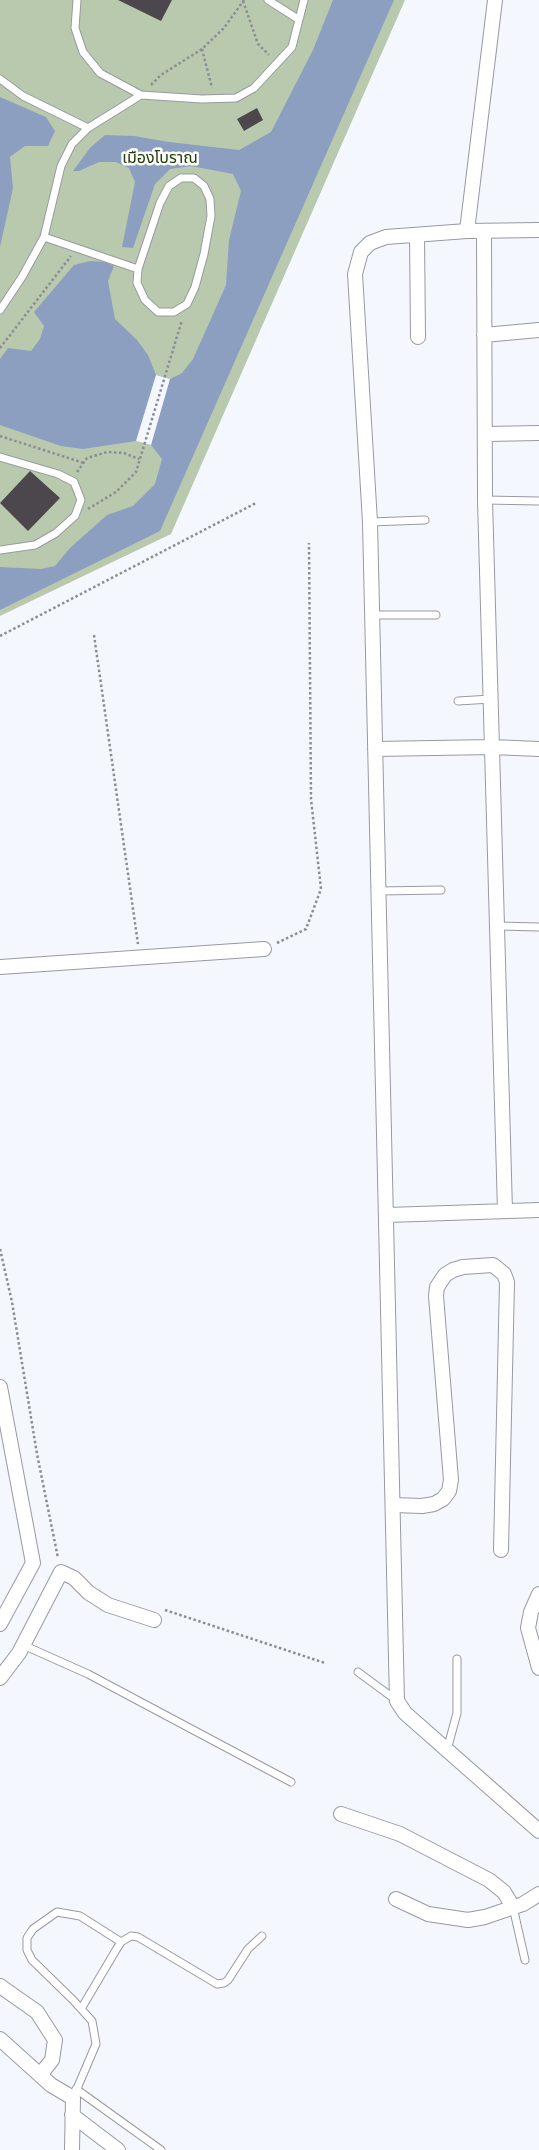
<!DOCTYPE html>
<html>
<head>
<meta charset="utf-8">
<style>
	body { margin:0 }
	canvas { display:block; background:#f5f7ff }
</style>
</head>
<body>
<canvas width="539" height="2150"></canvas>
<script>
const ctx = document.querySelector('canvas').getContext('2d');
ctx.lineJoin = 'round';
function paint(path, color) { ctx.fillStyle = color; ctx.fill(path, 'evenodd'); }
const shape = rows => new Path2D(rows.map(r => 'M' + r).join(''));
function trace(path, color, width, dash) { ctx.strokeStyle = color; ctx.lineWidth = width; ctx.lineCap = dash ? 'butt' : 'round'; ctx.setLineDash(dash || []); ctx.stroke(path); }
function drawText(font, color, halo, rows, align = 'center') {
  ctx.font = font + ' Overpass,"Noto Sans Thai",sans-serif'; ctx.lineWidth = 5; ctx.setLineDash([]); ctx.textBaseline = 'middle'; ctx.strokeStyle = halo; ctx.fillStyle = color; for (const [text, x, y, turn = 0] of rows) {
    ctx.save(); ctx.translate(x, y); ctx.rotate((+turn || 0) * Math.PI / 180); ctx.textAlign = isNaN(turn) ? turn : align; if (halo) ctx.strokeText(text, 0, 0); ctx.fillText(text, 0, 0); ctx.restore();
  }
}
const green = shape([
	[0,0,405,0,171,534,0,616]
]);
const water = shape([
	[333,0,394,0,160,531,0,610,0,567,41,569,55,566,70,548,107,515,133,506,155,484,162,459,151,445,136,441,83,449,61,446,0,425,0,359,8,348,31,351,40,339,44,326,34,312,74,265,90,261,105,262,114,266,108,281,115,319,137,340,148,355,156,375,170,379,182,373,193,359,226,285,229,240,241,191,233,174,191,166,170,169,155,184,133,248,122,247,135,182,129,168,116,162,99,162,79,171,73,171,90,148,105,135,134,136,169,142,239,150,271,132,313,50],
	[0,97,46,117,55,131,48,146,25,146,10,157,13,188,0,247]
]);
const pier = shape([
	[156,375,170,379,151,445,136,441]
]);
const building = shape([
	[118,0,172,0,161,21],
	[257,108,263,120,244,131,237,119],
	[30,471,60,498,28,531,0,503]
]);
const path = shape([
	[243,1,258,44,269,55],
	[202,49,212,88],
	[151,85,161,75,202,49,224,28,244,0],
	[0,348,71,256],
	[0,436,84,463],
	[77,472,87,458,107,452,124,453,139,459],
	[88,509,116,492,136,472,182,320],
	[94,635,138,944],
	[0,636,256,503],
	[277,943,306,929,321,889,311,799,309,543],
	[0,1249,12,1302,37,1454,58,1558],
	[165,1610,325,1663]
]);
const lane = shape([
	[77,0,75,28,83,52,100,73,141,95],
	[268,0,298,19],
	[0,79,23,96,88,128],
	[181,178,194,178,204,186,210,199,211,216,204,254,195,287,187,304,174,312,158,312,145,300,137,283,138,269,160,203,169,186,181,178],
	[44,237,138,269],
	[0,310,22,277,44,237,61,166,72,144,88,128,141,95,202,99,236,98,254,88,292,47,304,0],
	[0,457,58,474,74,482,81,500,75,516,56,533,35,545,0,550],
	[485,500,539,501],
	[370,522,425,520],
	[372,615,436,615],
	[458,701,491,699],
	[379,891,441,890],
	[498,926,539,927],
	[23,1645,88,1674,291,1782],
	[358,1672,396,1700],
	[447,1750,457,1713,457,1659],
	[513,1907,525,1960],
	[81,2009,116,1950,121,1942,131,1936,138,1937,217,1984,224,1983,228,1980,248,1949,262,1936],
	[76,2089,161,2150],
	[73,2098,96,2044,92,2021,73,2000,32,1960,27,1950,27,1938,33,1929,57,1912,80,1916,121,1942]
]);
const street = shape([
	[539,230,467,231,386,237,370,243,361,252,355,274,370,522,397,1701,405,1713,539,1831],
	[467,231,495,0],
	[484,232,485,500,505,1211],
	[417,235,418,337],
	[484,335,539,330],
	[486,434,539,433],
	[375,749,492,747,539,749],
	[0,967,264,949],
	[387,1215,539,1210],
	[0,1387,33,1563,0,1624],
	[394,1505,422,1506,434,1504,443,1499,449,1491,451,1480,436,1296,437,1287,445,1275,453,1270,463,1267,493,1265,504,1274,507,1282,501,1550],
	[539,1594,531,1612,528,1628,539,1668],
	[0,1678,19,1653,61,1572,74,1578,89,1593,108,1605,154,1620],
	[341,1814,400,1834,489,1880,504,1892,513,1907],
	[396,1899,428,1914,468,1920,485,1917,523,1904,539,1894],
	[0,1986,37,2012,55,2040,52,2060,40,2075],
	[0,2039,51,2085,73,2098,72,2150],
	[72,2115,118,2150]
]);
const parkNames = [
	["เมืองโบราณ",160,160]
];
paint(green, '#b9c9ad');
paint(water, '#8d9fc1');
paint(pier, '#f5f7ff');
paint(building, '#4c474c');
trace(lane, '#989aa1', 9);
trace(street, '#989aa1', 16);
trace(path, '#8b8d93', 2.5, [2.5, 2.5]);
trace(lane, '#fff', 7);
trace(street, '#fff', 14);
drawText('16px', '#223b03', '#fff', parkNames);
</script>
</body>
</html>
